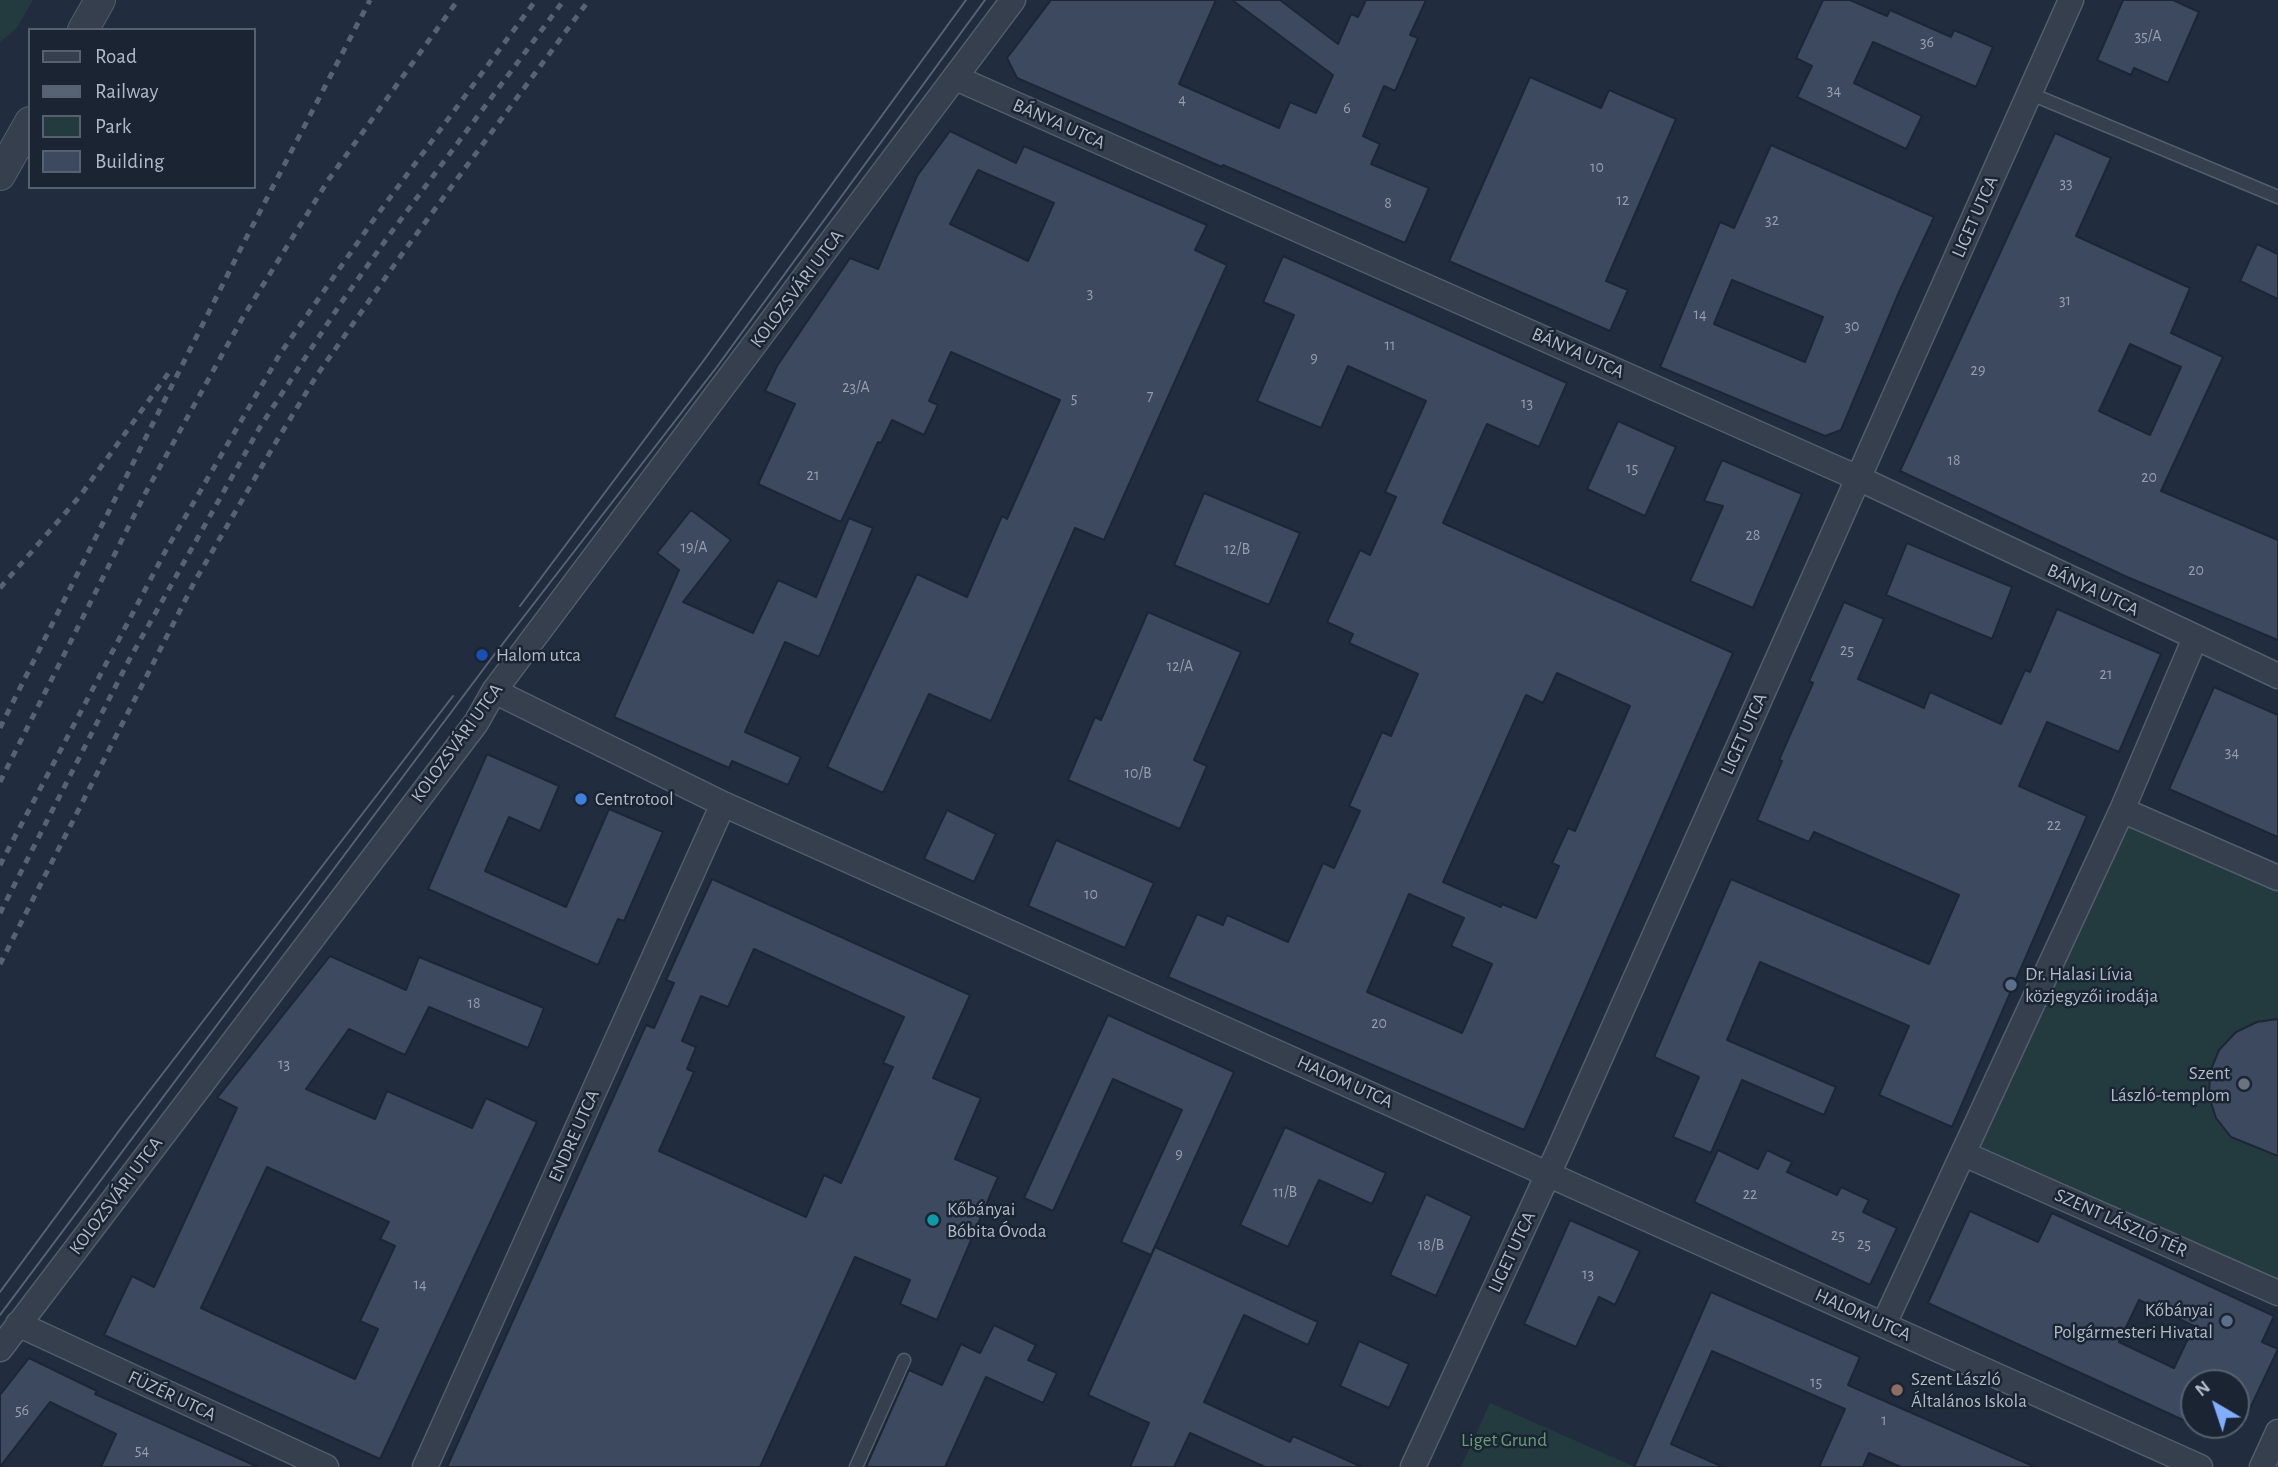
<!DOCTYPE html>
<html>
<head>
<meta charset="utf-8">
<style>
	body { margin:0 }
	#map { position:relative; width:2278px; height:1467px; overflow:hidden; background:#212d3e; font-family:"Alegreya Sans",sans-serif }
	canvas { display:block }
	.legend { position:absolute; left:28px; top:28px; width:228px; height:161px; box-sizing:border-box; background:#1a2433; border:2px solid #56606f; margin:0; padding:9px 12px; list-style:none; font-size:21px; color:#b1bac9 }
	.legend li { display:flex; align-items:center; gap:14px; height:35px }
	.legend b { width:35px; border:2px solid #56606f }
	.north { position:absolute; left:2180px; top:1369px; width:70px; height:70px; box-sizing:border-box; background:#1a2433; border:2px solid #56606f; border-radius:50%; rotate:321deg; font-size:19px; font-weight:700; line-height:28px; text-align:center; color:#b1bac9 }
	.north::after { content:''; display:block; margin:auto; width:24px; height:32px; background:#80aeff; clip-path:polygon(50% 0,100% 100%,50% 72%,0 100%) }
</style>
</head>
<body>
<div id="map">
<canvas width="2278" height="1467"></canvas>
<ul class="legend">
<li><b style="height:9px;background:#353f4e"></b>Road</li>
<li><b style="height:9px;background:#576375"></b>Railway</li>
<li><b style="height:19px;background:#233b3f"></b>Park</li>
<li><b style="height:19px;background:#3d495f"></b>Building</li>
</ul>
<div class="north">N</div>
</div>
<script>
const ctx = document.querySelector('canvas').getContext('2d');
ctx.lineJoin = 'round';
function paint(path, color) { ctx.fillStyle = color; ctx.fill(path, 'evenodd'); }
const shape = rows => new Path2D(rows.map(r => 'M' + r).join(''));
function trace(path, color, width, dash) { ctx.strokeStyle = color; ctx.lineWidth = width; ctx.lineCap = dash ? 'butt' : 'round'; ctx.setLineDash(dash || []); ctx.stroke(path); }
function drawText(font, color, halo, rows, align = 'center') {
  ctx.font = font + ' "Alegreya Sans",sans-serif'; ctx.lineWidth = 5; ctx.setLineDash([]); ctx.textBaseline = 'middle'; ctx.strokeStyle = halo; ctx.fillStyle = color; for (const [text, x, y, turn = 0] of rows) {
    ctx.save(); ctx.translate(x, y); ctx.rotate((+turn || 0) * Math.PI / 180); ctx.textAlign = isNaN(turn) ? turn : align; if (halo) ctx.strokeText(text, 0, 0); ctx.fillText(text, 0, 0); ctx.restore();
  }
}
const green = shape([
	[0,0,33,0,16,29,0,42],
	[2122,810,2278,878,2278,1293,1964,1154],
	[1490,1403,1635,1467,1461,1467]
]);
const building = shape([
	[1051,0,1216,0,1179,84,1279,128,1290,102,1316,113,1333,75,1232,0,1280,0,1338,44,1351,14,1358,17,1366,0,1426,0,1410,35,1418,38,1395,91,1384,86,1363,136,1380,144,1371,164,1429,188,1405,243,1223,165,1222,167,1017,78,1007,58,1051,0],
	[1823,0,1850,0,1887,16,1890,10,1951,37,1954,30,1993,47,1976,87,1873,42,1854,83,1922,116,1906,149,1797,97,1812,66,1796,58,1823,0],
	[2123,0,2173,0,2199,12,2168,83,2134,68,2131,75,2097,60,2123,0],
	[1530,77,1601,108,1609,90,1676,119,1606,281,1628,290,1610,331,1449,261,1530,77],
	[950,131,1016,163,1024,146,1207,225,1195,250,1227,265,1104,540,1075,528,991,721,929,694,883,793,827,767,917,574,967,597,1002,516,1007,519,1060,400,951,352,929,401,938,405,924,435,892,420,881,443,878,442,841,522,758,484,795,404,765,391,777,366,850,258,878,269,917,176,950,131],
	[978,170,1054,203,1028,261,950,224,978,170],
	[2055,133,2111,158,2076,236,2190,288,2171,333,2223,357,2161,491,2278,540,2278,640,2127,577,1900,471,2055,133],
	[2130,344,2181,367,2150,435,2099,411,2130,344],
	[1771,145,1934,217,1899,292,1841,430,1825,436,1660,367,1720,222,1734,228,1771,145],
	[1732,280,1823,317,1805,362,1714,324,1732,280],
	[2257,244,2278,254,2278,299,2240,281,2257,244],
	[1283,256,1567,383,1539,447,1487,424,1443,523,1733,653,1524,1130,1168,977,1197,914,1223,925,1227,915,1288,942,1323,863,1334,868,1360,811,1349,806,1382,732,1391,736,1418,674,1349,643,1353,634,1327,622,1360,550,1370,555,1396,497,1385,492,1426,401,1348,366,1321,428,1257,401,1294,315,1263,302,1283,256],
	[1557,673,1630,706,1575,831,1568,828,1552,863,1559,866,1536,918,1502,904,1501,907,1443,882,1526,695,1543,703,1557,673],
	[1409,894,1464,918,1451,946,1492,964,1462,1033,1367,992,1409,894],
	[1618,421,1676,447,1645,516,1587,489,1618,421],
	[1722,460,1802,494,1753,608,1690,581,1723,506,1704,501,1722,460],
	[1204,493,1300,533,1269,605,1174,565,1204,493],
	[691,510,731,540,683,602,753,633,778,580,816,597,849,518,873,528,819,657,785,642,745,732,801,757,788,785,732,761,729,768,614,717,679,570,657,553,691,510],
	[1907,543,2012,587,1992,639,1886,595,1907,543],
	[1844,602,1884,619,1858,679,1924,708,1930,692,2001,724,2025,670,2030,672,2057,609,2161,654,2119,752,2047,722,2019,786,2087,816,1952,1127,1879,1095,1909,1026,1760,962,1727,1040,1836,1087,1824,1115,1742,1080,1711,1153,1673,1137,1699,1077,1654,1057,1731,879,1929,964,1959,895,1814,832,1809,842,1757,820,1782,761,1779,760,1813,683,1809,681,1844,602],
	[1148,612,1241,652,1194,760,1207,766,1180,829,1068,780,1095,717,1101,720,1148,612],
	[2214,687,2278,715,2278,837,2169,789,2214,687],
	[487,754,559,786,540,831,509,817,485,871,566,907,609,809,663,832,624,921,618,919,598,965,428,889,487,754],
	[947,810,996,834,974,882,924,859,947,810],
	[1056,840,1154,883,1125,948,1028,906,1056,840],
	[712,879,970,995,933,1078,981,1098,955,1159,998,1177,937,1320,900,1304,910,1280,855,1257,760,1467,447,1467,646,1025,654,1028,674,983,666,980,712,879],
	[754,949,904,1017,883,1063,893,1067,841,1183,824,1175,806,1217,659,1151,694,1072,687,1069,696,1047,682,1041,701,996,728,1007,754,949],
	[330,956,406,990,419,957,544,1008,528,1048,429,1007,405,1055,349,1029,306,1089,375,1119,387,1091,472,1128,486,1098,537,1122,380,1459,104,1335,132,1276,154,1287,237,1108,217,1098,330,956],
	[267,1167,389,1222,380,1239,395,1246,360,1321,378,1329,355,1379,201,1308,267,1167],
	[1108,1015,1234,1072,1151,1255,1121,1242,1182,1110,1113,1079,1053,1211,1024,1198,1108,1015],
	[2278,1019,2278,1156,2231,1137,2216,1118,2209,1096,2210,1072,2219,1050,2236,1032,2257,1022,2278,1019],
	[1285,1127,1386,1173,1372,1204,1319,1180,1288,1247,1240,1225,1285,1127],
	[1718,1150,1758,1169,1767,1150,1792,1162,1787,1172,1837,1195,1841,1187,1869,1200,1863,1212,1897,1228,1870,1285,1694,1202,1718,1150],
	[1426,1194,1472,1216,1436,1296,1390,1275,1426,1194],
	[1970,1211,2038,1242,2052,1213,2274,1316,2262,1342,2278,1349,2246,1417,2236,1413,2236,1383,2194,1383,2194,1425,1928,1303,1970,1211],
	[2139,1300,2194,1326,2174,1368,2119,1342,2139,1300],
	[1570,1220,1640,1251,1615,1305,1599,1297,1576,1347,1524,1324,1570,1220],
	[1155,1247,1318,1322,1308,1345,1244,1315,1204,1402,1290,1442,1293,1436,1362,1467,1265,1467,1190,1433,1174,1467,1130,1467,1149,1423,1088,1395,1155,1247],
	[1711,1292,1860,1357,1848,1385,2035,1467,1901,1467,1869,1453,1863,1467,1819,1467,1845,1409,1712,1351,1671,1444,1723,1467,1634,1467,1711,1292],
	[994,1325,1036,1345,1028,1360,1057,1373,1043,1403,986,1377,945,1467,866,1467,909,1370,942,1385,961,1344,980,1353,994,1325],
	[1359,1341,1409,1364,1389,1408,1340,1386,1359,1341],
	[29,1358,97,1391,95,1394,258,1467,101,1467,116,1434,50,1402,0,1467,0,1395,29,1358],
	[2195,1425,2223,1425,2218,1436,2195,1425]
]);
const service = shape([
	[2031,94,2278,197],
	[856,1467,904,1360]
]);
const minor = shape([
	[956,78,1858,478,2278,676],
	[494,691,723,804,2200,1467],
	[2122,810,2278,878],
	[1964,1154,2278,1293],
	[18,1324,326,1467],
	[1884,1324,2122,810,2195,638],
	[0,1349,476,723,494,691,1013,0],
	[425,1467,723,804],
	[1413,1467,1560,1148,2071,0],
	[2262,1467,2278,1432]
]);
const tertiary = shape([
	[83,30,100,0],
	[0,175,30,122]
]);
const tram = shape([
	[520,606,704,360,966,0],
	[0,1292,127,1120,453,696],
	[0,1315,491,659,716,368,985,0]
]);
const rail = shape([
	[0,588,80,496,170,371],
	[0,728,240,250,370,0],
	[0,782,146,492,243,317,329,179,458,0],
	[0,865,166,550,280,354,372,222,536,0],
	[0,913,129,660,260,427,341,303,390,234,564,0],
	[0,964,195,581,276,442,317,375,407,247,589,0]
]);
const markers = [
	[482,655,7,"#1a4fb4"],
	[581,799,7,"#3f7fe0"],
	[2011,985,7,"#5c6f8a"],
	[2244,1084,7,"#6b7280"],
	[933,1220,7,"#0f9aa8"],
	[2227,1321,7,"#5c6f8a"],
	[1897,1390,7,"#8d6e63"]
];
const numberNames = [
	["35/A",2148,36],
	["36",1927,42],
	["34",1834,90],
	["4",1182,99],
	["6",1347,108],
	["10",1597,167],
	["33",2066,183],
	["12",1623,200],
	["8",1388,203],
	["32",1772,220],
	["3",1090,293],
	["31",2065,300],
	["14",1700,314],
	["30",1852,326],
	["11",1390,345],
	["9",1314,358],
	["29",1978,370],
	["23/A",856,387],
	["7",1150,396],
	["5",1074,398],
	["13",1527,403],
	["18",1954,460],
	["15",1632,468],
	["21",813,475],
	["20",2149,477],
	["28",1753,535],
	["19/A",694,547],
	["12/B",1237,549],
	["20",2196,570],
	["25",1847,650],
	["12/A",1180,666],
	["21",2106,674],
	["34",2232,752],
	["10/B",1138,773],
	["22",2054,825],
	["10",1091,894],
	["18",474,1003],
	["20",1379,1023],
	["13",284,1064],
	["9",1179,1154],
	["11/B",1285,1192],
	["22",1750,1194],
	["25",1838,1235],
	["25",1864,1244],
	["18/B",1431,1245],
	["13",1588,1274],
	["14",420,1284],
	["15",1816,1382],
	["56",22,1410],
	["1",1884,1420],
	["54",142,1450]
];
const streetNames = [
	["BÁNYA UTCA",1059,124,24],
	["LIGET UTCA",1975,217,-66],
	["KOLOZSVÁRI UTCA",797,289,-53],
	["BÁNYA UTCA",1578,353,24],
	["BÁNYA UTCA",2093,590,25],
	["LIGET UTCA",1744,734,-66],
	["KOLOZSVÁRI UTCA",457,743,-54],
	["HALOM UTCA",1345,1082,24],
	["ENDRE UTCA",574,1136,-66],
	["KOLOZSVÁRI UTCA",116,1196,-53],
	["SZENT LÁSZLÓ TÉR",2121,1223,24],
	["LIGET UTCA",1512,1252,-65],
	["HALOM UTCA",1863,1315,24],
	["FÜZÉR UTCA",172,1396,25]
];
const poiNames = [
	["Halom utca",496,655],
	["Centrotool",595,799],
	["Dr. Halasi Lívia",2025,974],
	["közjegyzői irodája",2025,996],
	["Szent",2230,1073,"right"],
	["László-templom",2230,1095,"right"],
	["Kőbányai",947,1209],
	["Bóbita Óvoda",947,1231],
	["Kőbányai",2213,1310,"right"],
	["Polgármesteri Hivatal",2213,1332,"right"],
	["Szent László",1911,1379],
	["Általános Iskola",1911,1401]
];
const parkNames = [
	["Liget Grund",1504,1440]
];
paint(green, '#233b3f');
paint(building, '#3d495f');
trace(building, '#1c2635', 2);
trace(service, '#535d6c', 15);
trace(minor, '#535d6c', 27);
trace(tertiary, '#535d6c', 32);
trace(service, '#353f4e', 12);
trace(minor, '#353f4e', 24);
trace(tertiary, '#353f4e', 30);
trace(tram, '#576375', 2);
trace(rail, '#576375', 5, [7, 7]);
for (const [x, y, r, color] of markers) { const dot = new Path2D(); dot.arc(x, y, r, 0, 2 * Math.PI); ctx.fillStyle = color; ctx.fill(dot); trace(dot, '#1a2433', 2.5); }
drawText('16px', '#949eae', null, numberNames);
drawText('19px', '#b1bac9', '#1a2433', streetNames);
drawText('19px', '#b1bac9', '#1a2433', poiNames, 'left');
drawText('19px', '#669d74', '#1a2433', parkNames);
</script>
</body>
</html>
